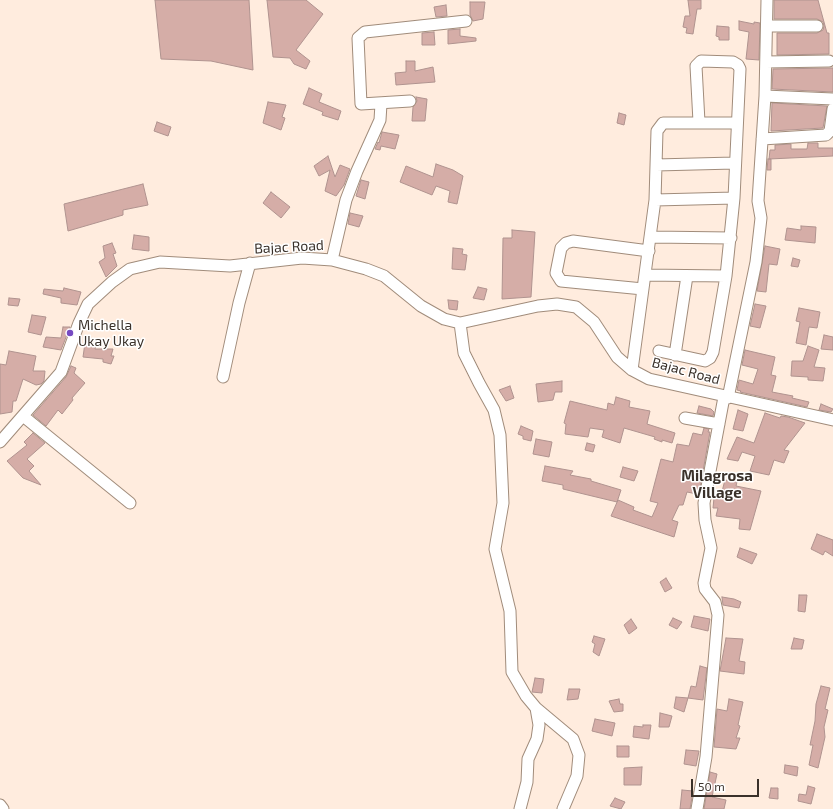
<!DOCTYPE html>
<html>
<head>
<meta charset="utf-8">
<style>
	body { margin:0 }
	#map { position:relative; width:833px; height:809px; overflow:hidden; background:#ffecde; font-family:"Exo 2",sans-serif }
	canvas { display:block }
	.scale { position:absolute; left:691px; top:779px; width:68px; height:18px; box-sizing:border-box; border:2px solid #3a312a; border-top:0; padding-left:5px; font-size:12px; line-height:14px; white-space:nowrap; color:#3a312a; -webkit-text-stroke:3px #fff; paint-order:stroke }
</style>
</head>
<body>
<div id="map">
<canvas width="833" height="809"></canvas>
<div class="scale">50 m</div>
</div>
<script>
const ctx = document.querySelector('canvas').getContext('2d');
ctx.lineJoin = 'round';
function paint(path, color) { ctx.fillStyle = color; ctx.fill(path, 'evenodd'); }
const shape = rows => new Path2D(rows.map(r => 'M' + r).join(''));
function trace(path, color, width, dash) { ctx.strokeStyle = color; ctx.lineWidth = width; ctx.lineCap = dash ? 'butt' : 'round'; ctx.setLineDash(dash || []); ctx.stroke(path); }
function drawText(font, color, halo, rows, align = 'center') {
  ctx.font = font + ' "Exo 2",sans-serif'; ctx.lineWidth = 3; ctx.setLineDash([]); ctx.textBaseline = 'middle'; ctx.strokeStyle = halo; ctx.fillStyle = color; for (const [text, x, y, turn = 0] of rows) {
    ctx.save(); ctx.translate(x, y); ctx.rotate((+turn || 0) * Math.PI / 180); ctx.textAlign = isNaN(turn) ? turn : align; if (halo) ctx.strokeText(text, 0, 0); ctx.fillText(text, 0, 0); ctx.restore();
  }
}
const building = shape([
	[155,0,249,0,253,70,211,61,161,59,155,0],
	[267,0,306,0,323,14,296,50,310,61,306,69,294,64,290,58,273,57,267,0],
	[688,0,701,0,701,9,697,9,693,34,686,33,687,28,683,27,685,16,690,16,688,0],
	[774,0,818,0,827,33,829,33,829,54,777,55,777,33,817,33,823,30,824,26,823,22,817,19,774,19,774,0],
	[470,2,485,2,483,19,473,21,470,15,470,2],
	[446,5,447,16,436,17,434,7,446,5],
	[739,21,754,24,754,22,760,23,759,60,746,59,749,32,739,30,739,21],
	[717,26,729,27,729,40,719,40,719,37,716,36,717,26],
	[460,29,460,36,476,38,476,41,448,44,448,30,460,29],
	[434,32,435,45,422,45,422,33,434,32],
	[406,61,415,61,415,71,433,67,435,82,396,85,395,73,406,72,406,61],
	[833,68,833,92,772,89,773,69,833,68],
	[309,88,322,94,319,102,341,111,338,120,322,115,323,112,303,104,309,88],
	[416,97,427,99,425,121,412,121,413,107,417,101,416,97],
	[268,102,286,105,282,117,285,118,281,130,263,123,268,102],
	[772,103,827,106,823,128,771,131,772,103],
	[619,113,626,115,624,125,617,123,619,113],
	[157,122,171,127,168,136,154,131,157,122],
	[382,132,399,135,395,149,381,146,380,150,375,149,378,142,379,143,382,132],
	[808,143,818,143,818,148,833,148,833,156,769,159,770,150,775,150,775,145,791,144,791,149,807,149,808,143],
	[328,156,335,177,340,165,350,169,344,185,336,196,325,191,330,170,319,176,314,166,328,156],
	[768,159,771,159,771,170,767,170,768,159],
	[436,164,453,170,463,176,457,204,448,202,450,191,436,186,432,195,400,182,406,166,433,177,436,164],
	[361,180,369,182,365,199,356,196,361,180],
	[143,184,148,205,123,210,123,215,68,231,64,204,143,184],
	[271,192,290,207,281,218,263,203,271,192],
	[350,213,363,216,359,227,348,224,350,213],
	[801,226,816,227,815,243,785,240,787,228,801,230,801,226],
	[512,230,535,232,531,297,502,299,503,238,512,238,512,230],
	[134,235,149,237,149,251,132,249,134,235],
	[112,243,116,253,113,254,117,266,106,277,99,262,105,258,103,246,112,243],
	[765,246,780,249,777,265,769,264,766,292,757,291,765,246],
	[453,248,463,249,462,254,467,255,465,270,452,269,453,248],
	[793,258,800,260,798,267,791,266,793,258],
	[478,287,487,289,484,300,473,298,478,287],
	[64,288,81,292,77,305,61,303,61,298,43,294,44,289,63,291,64,288],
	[9,298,20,299,18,306,8,305,9,298],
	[448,300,458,301,457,310,449,309,448,300],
	[755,304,766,306,760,328,750,326,755,304],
	[799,308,820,312,817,328,809,327,806,345,796,343,800,322,796,321,799,308],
	[32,315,46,317,41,335,28,332,32,315],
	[63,327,70,327,61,350,43,347,46,337,61,338,63,327],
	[824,335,833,337,833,350,821,349,824,335],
	[85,343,96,344,95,349,113,349,111,356,114,356,111,364,103,362,103,359,83,357,85,343],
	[808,346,819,350,814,367,825,368,823,381,808,380,808,377,791,376,792,361,803,361,808,346],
	[745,350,775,357,771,375,776,376,772,392,793,396,792,398,809,402,807,407,740,392,741,391,737,390,739,380,753,384,758,369,742,365,745,350],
	[9,351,36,356,33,371,45,371,44,381,41,384,36,385,23,379,16,401,13,401,12,412,0,414,0,364,6,365,9,351],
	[71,366,76,368,74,373,85,383,72,398,73,400,62,414,58,410,46,426,33,415,66,377,71,366],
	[562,381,562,392,555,392,553,400,538,402,536,384,562,381],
	[510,386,514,398,506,401,499,390,510,386],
	[616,397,630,401,629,407,650,411,647,424,675,433,672,443,662,440,662,442,654,439,655,437,624,428,620,443,602,437,604,430,590,428,588,437,565,434,566,424,564,423,570,401,607,410,608,403,614,405,616,397],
	[821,404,833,409,831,412,819,410,821,404],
	[699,406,711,409,714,412,713,416,697,413,699,406],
	[738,410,748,414,743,431,733,429,738,410],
	[765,413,780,418,781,416,788,417,805,423,784,450,789,451,784,463,774,460,769,475,750,471,755,456,742,452,738,461,727,459,737,437,754,443,765,413],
	[521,426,533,431,531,441,523,439,523,436,518,434,521,426],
	[704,428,709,429,708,432,710,432,700,488,697,494,687,492,683,505,679,505,672,520,678,522,674,537,611,516,618,500,634,507,633,510,652,517,658,503,650,501,661,459,673,462,677,444,689,446,693,433,702,435,704,428],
	[33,433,45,443,27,459,34,466,29,471,41,485,23,478,7,461,27,445,24,442,33,433],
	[536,439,552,442,549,457,533,454,536,439],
	[587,443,595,445,593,452,585,450,587,443],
	[545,466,573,471,570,475,591,479,591,481,621,490,617,502,563,489,563,485,542,481,545,466],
	[623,467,638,471,634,481,620,477,623,467],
	[725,480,737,482,736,486,761,491,750,530,739,529,740,519,716,516,718,508,713,508,714,498,720,499,725,480],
	[817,534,833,540,833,556,825,551,823,555,811,549,817,534],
	[740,548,757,554,752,564,737,557,740,548],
	[666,578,672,588,665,592,660,582,666,578],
	[799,595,807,595,805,612,798,611,799,595],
	[722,597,734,599,741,602,739,608,723,605,722,597],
	[694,616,710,619,708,631,691,627,694,616],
	[673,618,682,622,677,629,669,625,673,618],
	[631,619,637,628,629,634,624,625,631,619],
	[594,636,605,639,599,656,593,652,595,644,592,642,594,636],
	[726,638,743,639,739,661,745,662,744,674,720,671,726,638],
	[794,638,804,640,802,649,791,649,794,638],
	[700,666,707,668,703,700,688,698,691,686,696,687,700,666],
	[535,678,544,679,542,693,532,692,535,678],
	[821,686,830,688,825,709,828,710,824,727,825,737,818,768,809,765,813,745,810,745,815,721,816,704,821,686],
	[569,689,580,689,578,699,567,700,569,689],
	[676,697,688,698,684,712,674,708,676,697],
	[619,699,620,704,623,704,623,711,614,712,609,701,619,699],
	[729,699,743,702,738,725,740,726,736,738,740,738,736,749,714,747,717,709,727,711,729,699],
	[660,713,672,716,669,727,659,727,660,713],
	[595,719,615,723,612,736,592,731,595,719],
	[643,725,651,725,649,739,633,737,634,726,643,727,643,725],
	[617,746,629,746,629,757,617,757,617,746],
	[686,750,699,751,696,766,684,764,686,750],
	[785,765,798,767,797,776,784,773,785,765],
	[642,767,641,785,624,785,624,768,642,767],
	[710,772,717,774,712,797,726,800,724,809,704,809,710,772],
	[808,786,815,788,811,804,798,801,799,794,806,795,808,786],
	[771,788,778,788,778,799,769,798,771,788],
	[682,790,693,791,690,809,680,809,682,790],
	[615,798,625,802,621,809,610,806,615,798]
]);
const minor = shape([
	[767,26,817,26],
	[766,62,829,61],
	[765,96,833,99],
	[410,101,361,104,358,38,365,32,466,21],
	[762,139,826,135,830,131,833,109],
	[656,165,734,163],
	[655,200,734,198],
	[651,237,731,238],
	[332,260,346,200,357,171,380,120,381,104],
	[645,275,726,276],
	[643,289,561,281,556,273,561,248,566,243,573,241,649,251],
	[460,323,464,353,479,383,494,410,500,435,503,503,495,549,510,611,512,672,526,696,536,708,573,739,579,755,577,776,563,809],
	[659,351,705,361,710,358,713,352,726,276,734,198,740,69,738,65,733,62,701,61,696,66,699,122],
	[675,355,687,276],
	[632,370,655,200,657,131,663,123,737,123],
	[223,377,239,303,250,263],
	[728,398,756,262,761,218,758,201,765,96,767,0],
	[23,416,130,503],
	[685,418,719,424],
	[0,442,61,372,79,323,88,304,112,282,130,269,160,262,230,266,302,258,332,260,366,269,384,276,421,306,444,319,460,323,538,306,557,304,576,307,594,322,617,357,632,370,649,379,833,420],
	[0,805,3,809],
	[520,809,527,782,528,759,537,739,539,725,536,708],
	[697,809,706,757,718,615,715,602,705,589,704,583,711,548,705,520,704,503,724,397]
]);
const markers = [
	[70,333,4,"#764ac2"]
];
const streetNames = [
	["Bajac Road",289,247,-3],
	["Bajac Road",686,371,15]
];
const poiNames = [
	["Michella",78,325],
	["Ukay Ukay",78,341]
];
const neighbourhoodNames = [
	["Milagrosa",717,476],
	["Village",717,493]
];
paint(building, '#d5ada7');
trace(building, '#b0938f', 1);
trace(minor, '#a18c7b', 13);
trace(minor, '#fff', 11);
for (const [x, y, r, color] of markers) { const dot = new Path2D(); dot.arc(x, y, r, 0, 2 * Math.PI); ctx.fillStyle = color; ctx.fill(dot); trace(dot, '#fff', 1.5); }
drawText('14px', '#3a312a', '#fff', streetNames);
drawText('14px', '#3a312a', '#fff', poiNames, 'left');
drawText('bold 15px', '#3a312a', '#fff', neighbourhoodNames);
</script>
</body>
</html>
